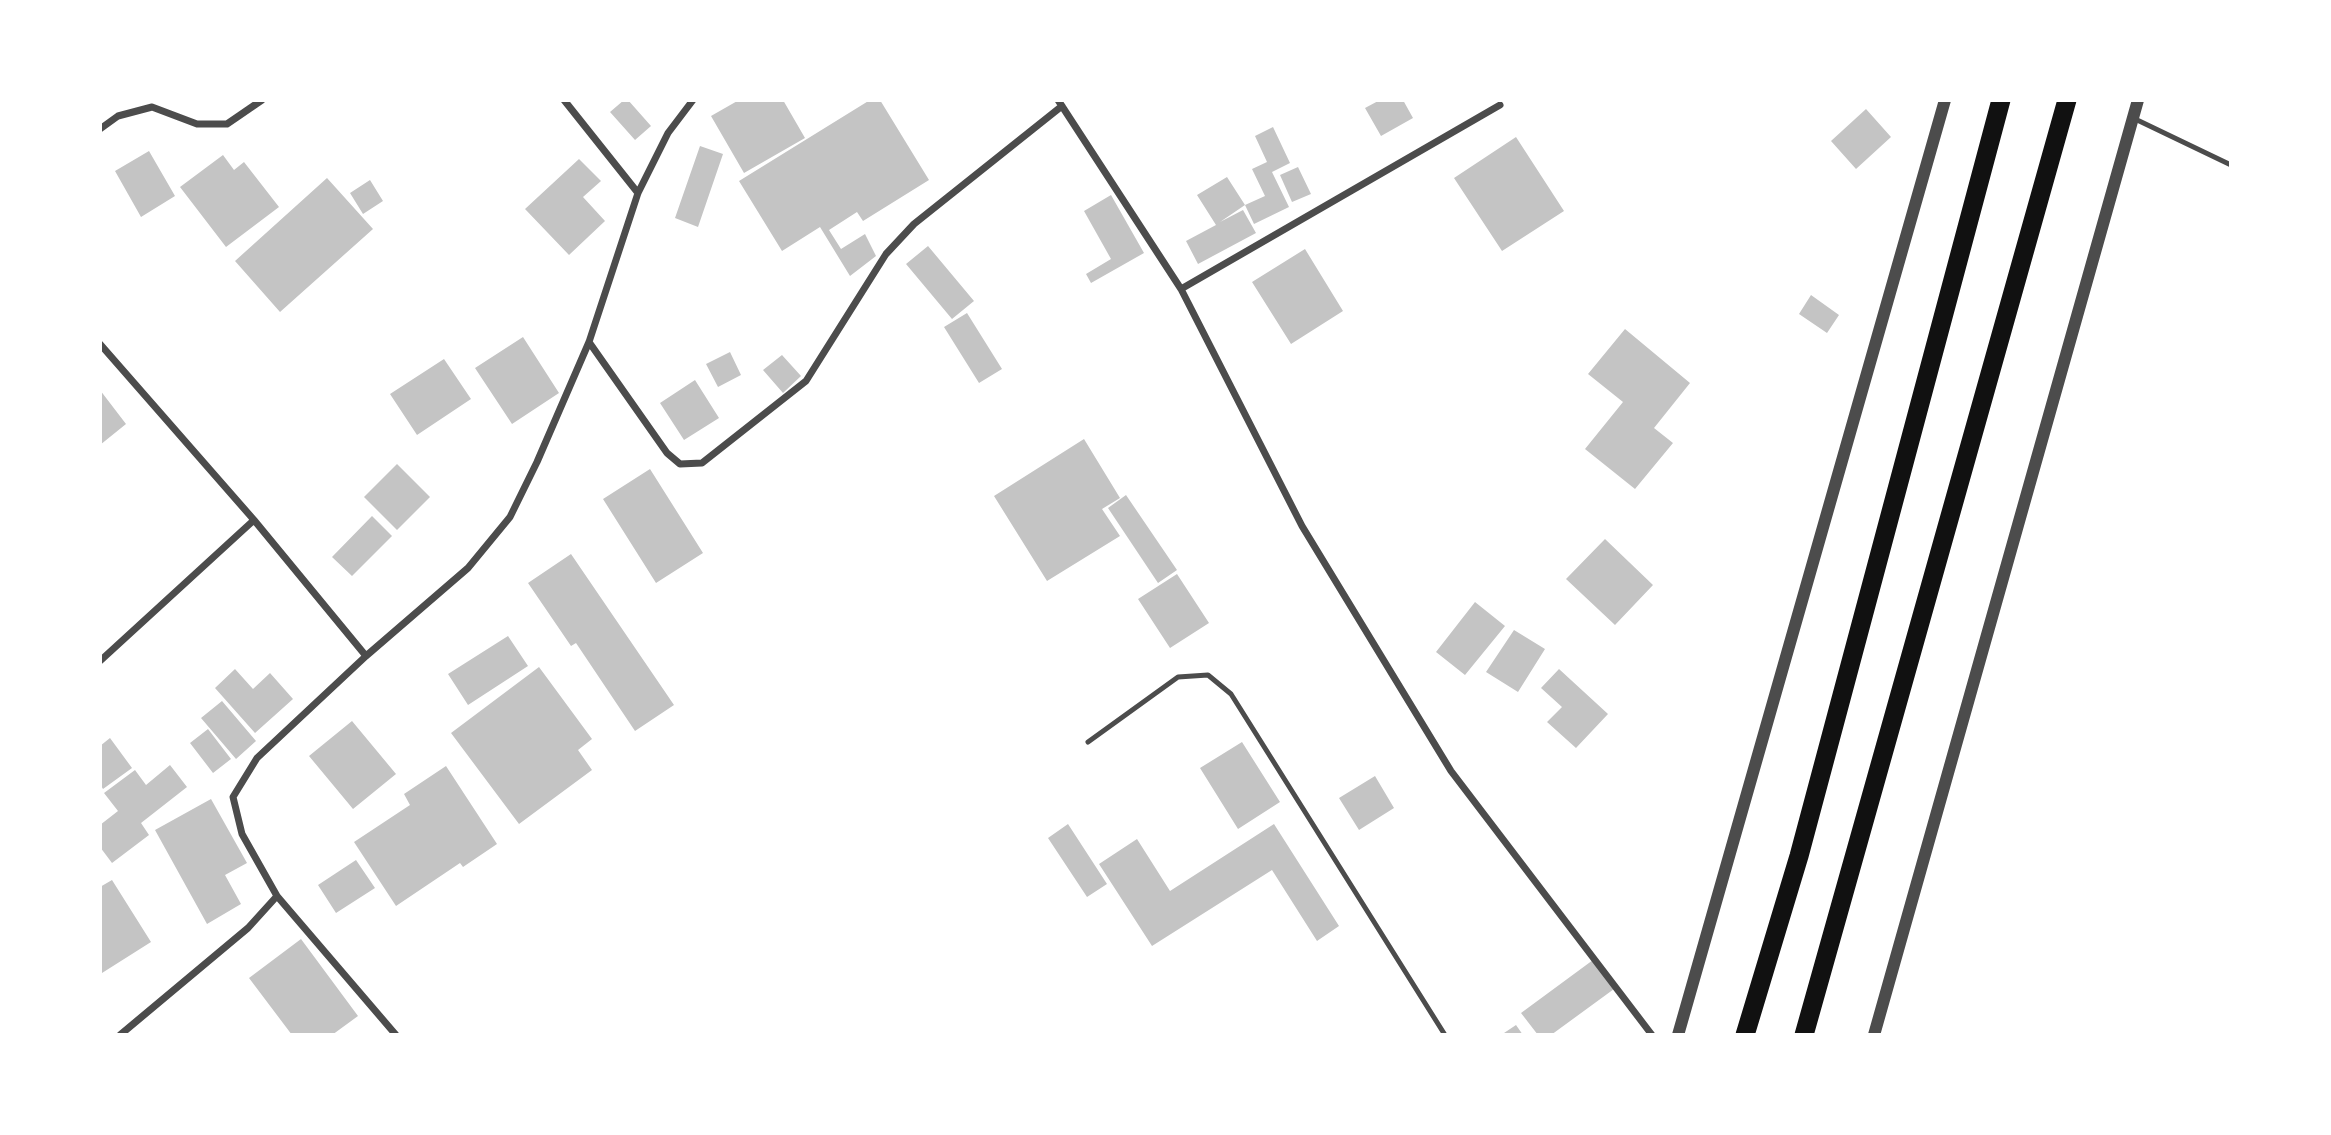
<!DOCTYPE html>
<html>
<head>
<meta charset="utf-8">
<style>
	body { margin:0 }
	#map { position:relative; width:2331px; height:1135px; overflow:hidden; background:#fff; font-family:Arial,sans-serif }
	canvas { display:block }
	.frame { position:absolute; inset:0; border:102px solid #fff; pointer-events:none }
</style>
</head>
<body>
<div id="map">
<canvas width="2331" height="1135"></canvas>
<div class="frame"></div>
</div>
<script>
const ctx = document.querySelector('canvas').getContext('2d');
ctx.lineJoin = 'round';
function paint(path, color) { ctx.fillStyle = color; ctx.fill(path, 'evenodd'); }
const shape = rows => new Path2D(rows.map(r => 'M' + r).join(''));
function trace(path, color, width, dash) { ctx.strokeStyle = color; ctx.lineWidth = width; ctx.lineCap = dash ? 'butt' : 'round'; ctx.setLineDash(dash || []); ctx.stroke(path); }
const building = shape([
	[624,100,628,100,651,126,635,140,610,112],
	[739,100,783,100,805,138,744,173,711,116],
	[870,100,880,100,929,180,863,221,857,212,829,230,841,249,865,234,876,256,850,276,820,227,782,251,739,181],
	[1380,100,1403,100,1413,118,1381,136,1365,108],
	[1866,109,1891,137,1856,169,1831,141],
	[1273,127,1290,163,1272,172,1289,207,1254,224,1245,205,1220,222,1243,210,1256,233,1198,264,1186,241,1216,225,1197,195,1227,177,1245,205,1265,196,1252,169,1267,162,1255,136],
	[1516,137,1564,211,1502,251,1454,178],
	[700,146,723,154,698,227,675,218],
	[149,151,175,196,141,217,115,171],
	[223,155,234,170,244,162,279,207,226,247,180,187],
	[579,159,601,181,583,197,605,221,569,255,525,209],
	[1298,167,1311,194,1292,202,1280,175],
	[327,178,373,229,280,312,235,261],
	[370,180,383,201,363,214,350,193],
	[1111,195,1144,253,1091,283,1086,274,1111,259,1084,211],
	[928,246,974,301,952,319,906,264],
	[1305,249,1343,311,1291,344,1252,282],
	[1811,295,1839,315,1827,333,1799,314],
	[967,313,1002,369,979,383,944,327],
	[1625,329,1690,383,1654,428,1673,443,1635,489,1585,449,1623,402,1588,374],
	[523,337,559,393,512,424,475,368],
	[730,352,741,375,718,387,706,364],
	[782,355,801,376,783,393,763,370],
	[444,359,471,399,417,435,390,394],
	[695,380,719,418,684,440,660,403],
	[100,390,126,424,100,445],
	[1084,439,1120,498,1102,509,1120,536,1047,581,994,496],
	[397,464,430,497,397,530,364,497],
	[650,469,703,553,656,583,603,499],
	[1126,495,1177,570,1158,583,1108,508],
	[372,516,392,536,352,576,332,557],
	[1605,539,1653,585,1615,625,1566,579],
	[571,554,674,705,635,731,576,643,571,646,528,583],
	[1177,574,1209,623,1170,648,1138,599],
	[1475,602,1505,626,1465,675,1436,652],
	[1514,630,1545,649,1518,692,1486,672],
	[508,636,528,666,468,705,448,674],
	[539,667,592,739,578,750,592,770,519,824,451,733],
	[235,669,253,689,270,673,293,699,255,733,215,688],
	[1559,669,1608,714,1576,748,1547,722,1562,707,1541,688],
	[222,701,256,741,236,759,201,718],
	[352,721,396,774,353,809,309,756],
	[208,729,231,759,213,773,190,743],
	[110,738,132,768,103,789,100,784,100,746],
	[1242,742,1280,802,1238,829,1200,768],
	[170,765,187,787,141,823,149,835,112,863,100,847,100,825,118,811,104,793,135,770,146,785],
	[446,766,497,844,463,867,460,863,396,906,354,842,410,805,404,794],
	[1375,776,1394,808,1359,830,1339,798],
	[211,799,247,863,225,875,241,904,207,924,155,830],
	[1068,824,1107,884,1087,897,1048,838],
	[1274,824,1339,926,1317,941,1272,870,1152,946,1099,864,1137,839,1170,891],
	[356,860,375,888,336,913,318,885],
	[112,880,151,942,102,973,100,970,100,887],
	[301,939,358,1016,332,1035,292,1035,249,978],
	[1593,960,1614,989,1551,1035,1538,1035,1521,1013],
	[1516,1025,1523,1035,1501,1035]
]);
const service = shape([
	[2133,118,2231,165],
	[1088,742,1178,677,1208,675,1231,694,1445,1035]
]);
const minor = shape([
	[564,100,638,193],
	[1058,100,1181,289,1302,526,1451,771,1652,1035],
	[100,129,118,116,152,107,197,124,227,124,262,100],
	[1181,289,1500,105],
	[589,342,667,453,680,464,702,463,806,381,886,254,914,224,1062,106],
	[100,344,254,520,366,656,257,758,233,797,242,834,277,896,248,928,120,1035],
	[366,656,468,568,510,517,537,462,589,342,638,193,668,133,693,100],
	[100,661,254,520],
	[277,896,396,1035]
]);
const tertiary = shape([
	[1678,1035,1945,100],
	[1874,1035,2138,100]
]);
const trunk = shape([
	[1745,1035,1799,856,2001,100],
	[1804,1035,2067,100]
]);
paint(building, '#c4c4c4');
trace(service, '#4c4c4c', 5);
trace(minor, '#4c4c4c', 7);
trace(tertiary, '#4c4c4c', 12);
trace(trunk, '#111', 19);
</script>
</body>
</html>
